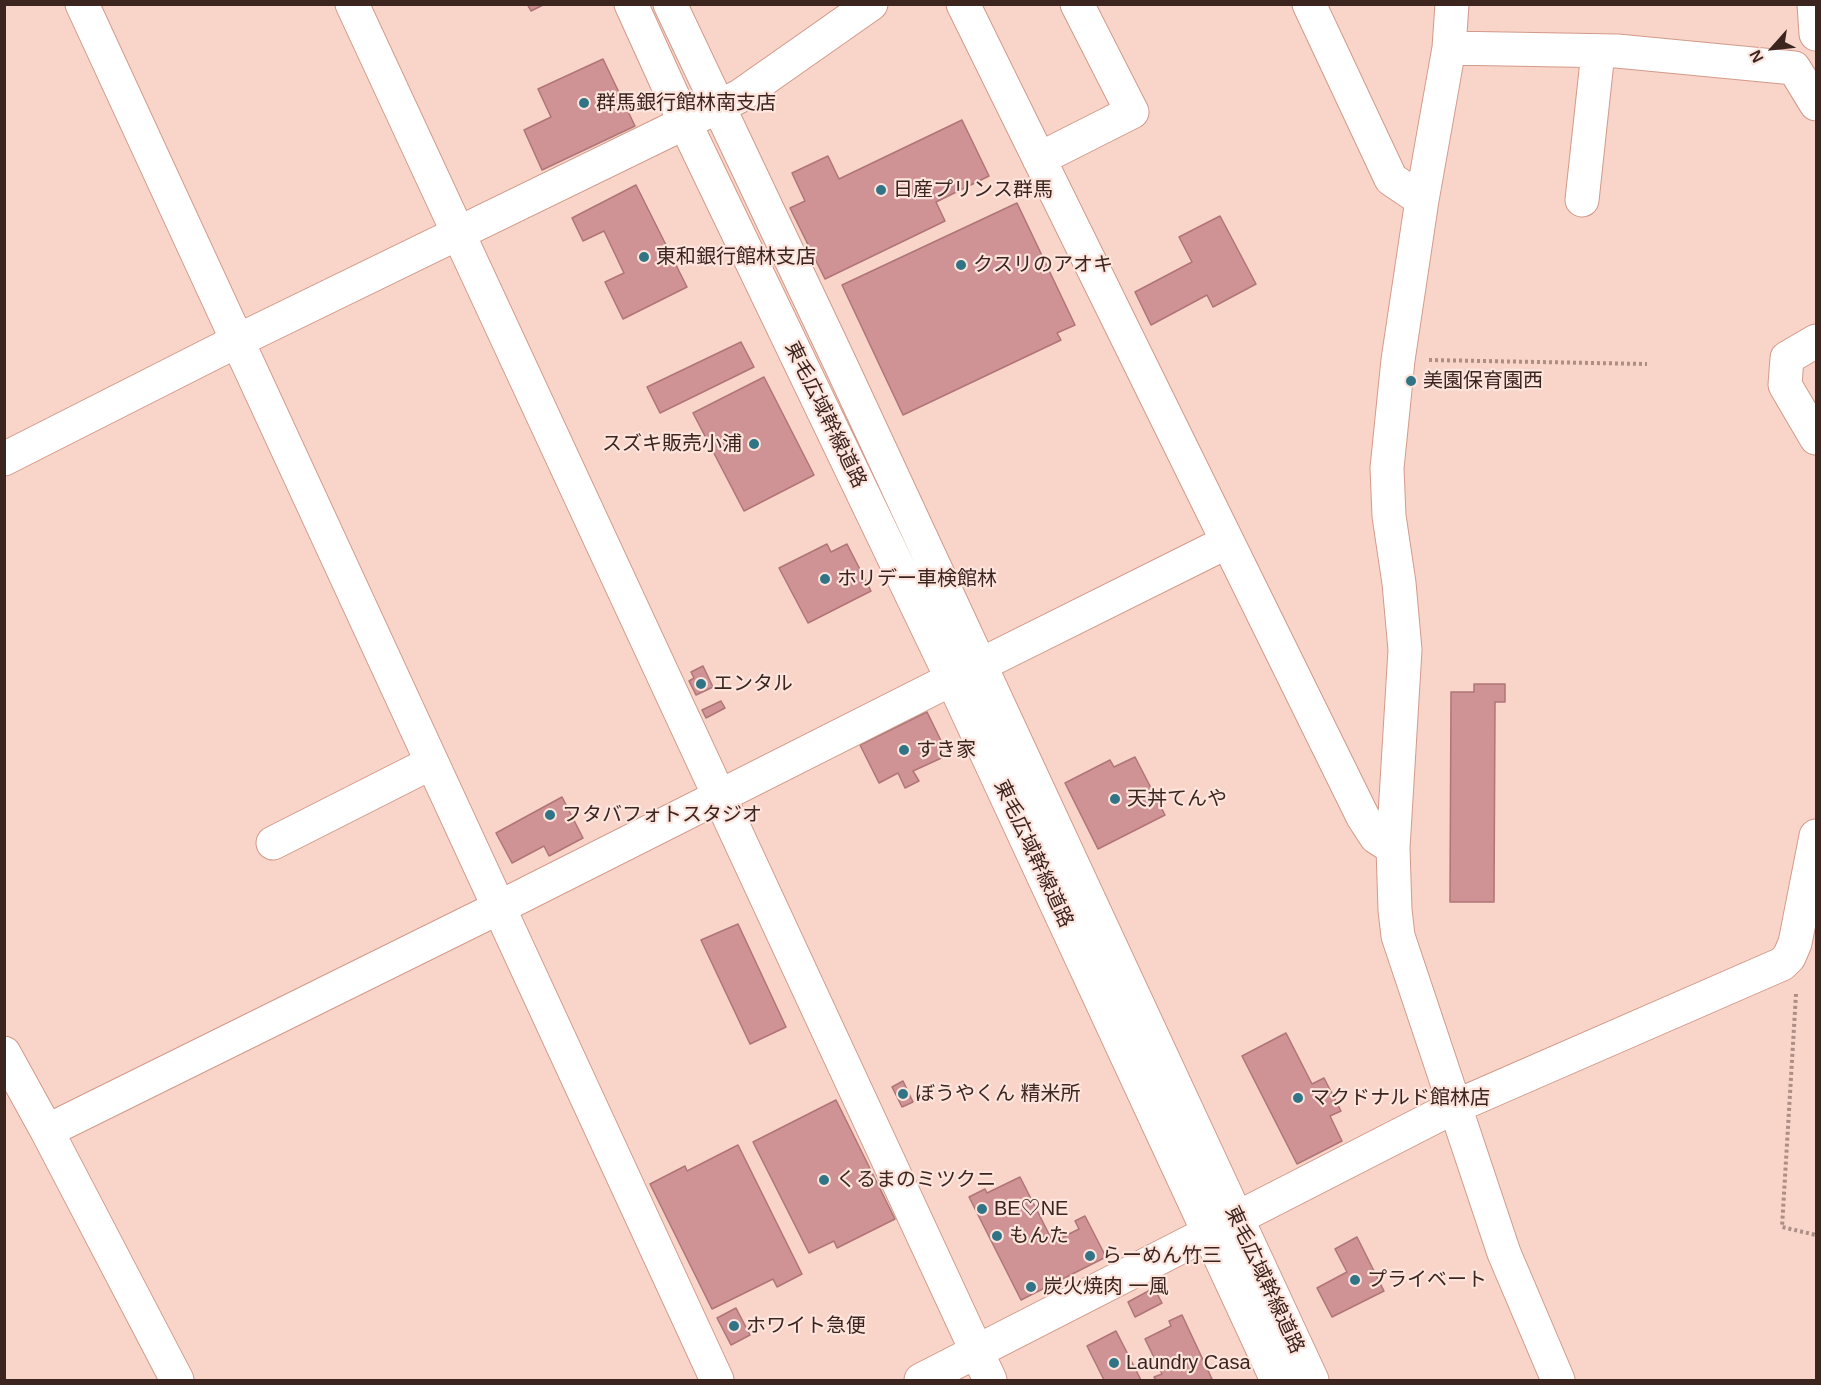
<!DOCTYPE html>
<html>
<head>
<meta charset="utf-8">
<style>
	body { margin:0 }
	#map { position:relative; width:1821px; height:1385px; overflow:hidden; background:#f8d4c9; font-family:Arial,sans-serif }
	canvas { display:block }
	.frame { position:absolute; inset:0; border:6px solid #3b251e; pointer-events:none }
	.north { position:absolute; left:1743px; top:18px; width:60px; height:60px; -webkit-text-stroke:4px #fde4dc; paint-order:stroke; rotate:243deg; font-size:16px; font-weight:700; line-height:24px; text-align:center; color:#3b251e }
	.north::after { content:''; display:block; margin:auto; width:21px; height:27px; background:#3b251e; clip-path:polygon(50% 0,100% 100%,50% 72%,0 100%) }
</style>
</head>
<body>
<div id="map">
<canvas width="1821" height="1385"></canvas>
<div class="frame"></div>
<div class="north">N</div>
</div>
<script>
const ctx = document.querySelector('canvas').getContext('2d');
ctx.lineJoin = 'round';
function paint(path, color) { ctx.fillStyle = color; ctx.fill(path, 'evenodd'); }
const shape = rows => new Path2D(rows.map(r => 'M' + r).join(''));
function trace(path, color, width, dash) { ctx.strokeStyle = color; ctx.lineWidth = width; ctx.lineCap = dash ? 'butt' : 'round'; ctx.setLineDash(dash || []); ctx.stroke(path); }
function drawText(font, color, halo, rows, align = 'center') {
  ctx.font = font + ' Arial,"Noto Sans JP",sans-serif'; ctx.lineWidth = 4.5; ctx.setLineDash([]); ctx.textBaseline = 'middle'; ctx.strokeStyle = halo; ctx.fillStyle = color; for (const [text, x, y, turn = 0] of rows) {
    ctx.save(); ctx.translate(x, y); ctx.rotate((+turn || 0) * Math.PI / 180); ctx.textAlign = isNaN(turn) ? turn : align; if (halo) ctx.strokeText(text, 0, 0); ctx.fillText(text, 0, 0); ctx.restore();
  }
}
const building = shape([
	[527,4,545,4,531,11,527,4],
	[603,59,635,126,542,170,524,130,551,117,538,89,603,59],
	[962,120,989,176,936,202,945,221,825,279,790,208,805,201,792,173,828,156,839,179,962,120],
	[636,185,687,287,623,319,605,282,624,273,604,231,583,241,572,218,636,185],
	[1017,203,1075,325,1057,333,1061,340,903,415,842,285,1017,203],
	[1220,216,1256,284,1213,307,1207,295,1151,325,1135,292,1192,262,1179,237,1220,216],
	[741,342,754,367,660,413,647,387,741,342],
	[764,377,814,475,744,511,693,413,764,377],
	[827,544,831,552,847,544,871,591,808,623,779,568,827,544],
	[703,666,713,687,696,695,689,681,694,678,691,672,703,666],
	[1474,684,1505,684,1505,702,1495,702,1494,902,1450,902,1451,692,1474,692,1474,684],
	[721,701,725,708,706,718,702,710,721,701],
	[927,712,948,755,913,771,919,781,905,788,898,773,879,783,860,745,927,712],
	[1135,757,1165,815,1098,849,1065,783,1110,760,1114,767,1135,757],
	[562,797,583,838,549,856,544,846,512,863,496,833,562,797],
	[738,924,786,1027,750,1044,701,940,738,924],
	[1286,1033,1312,1084,1324,1078,1341,1111,1330,1116,1342,1141,1297,1164,1242,1056,1286,1033],
	[903,1081,913,1102,902,1107,892,1087,903,1081],
	[836,1100,895,1219,837,1248,834,1241,809,1253,753,1142,836,1100],
	[738,1145,802,1274,777,1287,773,1279,712,1309,650,1184,685,1166,687,1171,738,1145],
	[1020,1177,1053,1242,1079,1229,1075,1221,1085,1216,1106,1257,1021,1300,969,1197,985,1189,987,1193,1020,1177],
	[1357,1237,1384,1291,1332,1317,1317,1288,1347,1272,1335,1249,1357,1237],
	[1154,1288,1162,1303,1135,1317,1128,1302,1154,1288],
	[736,1308,750,1335,731,1345,717,1318,736,1308],
	[1182,1315,1212,1379,1208,1380,1156,1380,1154,1377,1162,1374,1145,1339,1171,1326,1169,1321,1182,1315],
	[1116,1331,1141,1380,1104,1380,1087,1346,1116,1331]
]);
const path = shape([
	[1429,360,1647,364],
	[1796,994,1782,1227,1816,1235]
]);
const minor = shape([
	[82,4,717,1380],
	[352,4,990,1380],
	[963,4,1363,817,1376,837,1393,848],
	[1309,4,1391,179,1422,200],
	[1452,4,1449,48,1422,200,1398,360,1387,468,1389,516,1399,583,1405,650,1393,848,1395,910,1398,936,1504,1253,1558,1380],
	[1814,4,1816,34],
	[1449,48,1617,51,1794,68,1816,104],
	[1039,159,1132,112,1077,4],
	[1582,200,1598,52],
	[1816,341,1787,358,1785,385,1816,438],
	[4,459,237,341,740,96,871,4],
	[273,843,431,763],
	[4,1053,47,1131,177,1380],
	[47,1131,498,908,952,679,1227,542],
	[921,1380,1454,1107,1782,964,1789,957,1795,943,1816,836]
]);
const highway = shape([
	[631,4,685,123,952,679,1277,1380],
	[670,4,840,363,1312,1380]
]);
const markers = [
	[584,103,6,"#317485"],
	[881,190,6,"#317485"],
	[644,257,6,"#317485"],
	[961,265,6,"#317485"],
	[1411,381,6,"#317485"],
	[754,444,6,"#317485"],
	[825,579,6,"#317485"],
	[701,684,6,"#317485"],
	[904,750,6,"#317485"],
	[1115,799,6,"#317485"],
	[550,815,6,"#317485"],
	[903,1094,6,"#317485"],
	[1298,1098,6,"#317485"],
	[824,1180,6,"#317485"],
	[982,1209,6,"#317485"],
	[997,1236,6,"#317485"],
	[1090,1256,6,"#317485"],
	[1355,1280,6,"#317485"],
	[1031,1287,6,"#317485"],
	[734,1326,6,"#317485"],
	[1114,1363,6,"#317485"]
];
const poiNames = [
	["群馬銀行館林南支店",596,103],
	["日産プリンス群馬",893,190],
	["東和銀行館林支店",656,257],
	["クスリのアオキ",973,265],
	["美園保育園西",1423,381],
	["スズキ販売小浦",742,444,"right"],
	["ホリデー車検館林",837,579],
	["エンタル",713,684],
	["すき家",916,750],
	["天丼てんや",1127,799],
	["フタバフォトスタジオ",562,815],
	["ぼうやくん 精米所",915,1094],
	["マクドナルド館林店",1310,1098],
	["くるまのミツクニ",836,1180],
	["BE♡NE",994,1209],
	["もんた",1009,1236],
	["らーめん竹三",1102,1256],
	["プライベート",1367,1280],
	["炭火焼肉 一風",1043,1287],
	["ホワイト急便",746,1326],
	["Laundry Casa",1126,1363]
];
const streetNames = [
	["東毛広域幹線道路",825,415,64],
	["東毛広域幹線道路",1033,854,65],
	["東毛広域幹線道路",1264,1280,65]
];
paint(building, '#d09395');
trace(building, '#af7577', 1.5);
trace(minor, '#d39a89', 35);
trace(highway, '#d39a89', 35);
trace(path, '#ac8e85', 4, [3, 3]);
trace(minor, '#fff', 33);
trace(highway, '#fff', 33);
for (const [x, y, r, color] of markers) { const dot = new Path2D(); dot.arc(x, y, r, 0, 2 * Math.PI); ctx.fillStyle = color; ctx.fill(dot); trace(dot, '#fde4dc', 2); }
drawText('20px', '#3b251e', '#fde4dc', poiNames, 'left');
drawText('20px', '#3b251e', '#fde4dc', streetNames);
</script>
</body>
</html>
